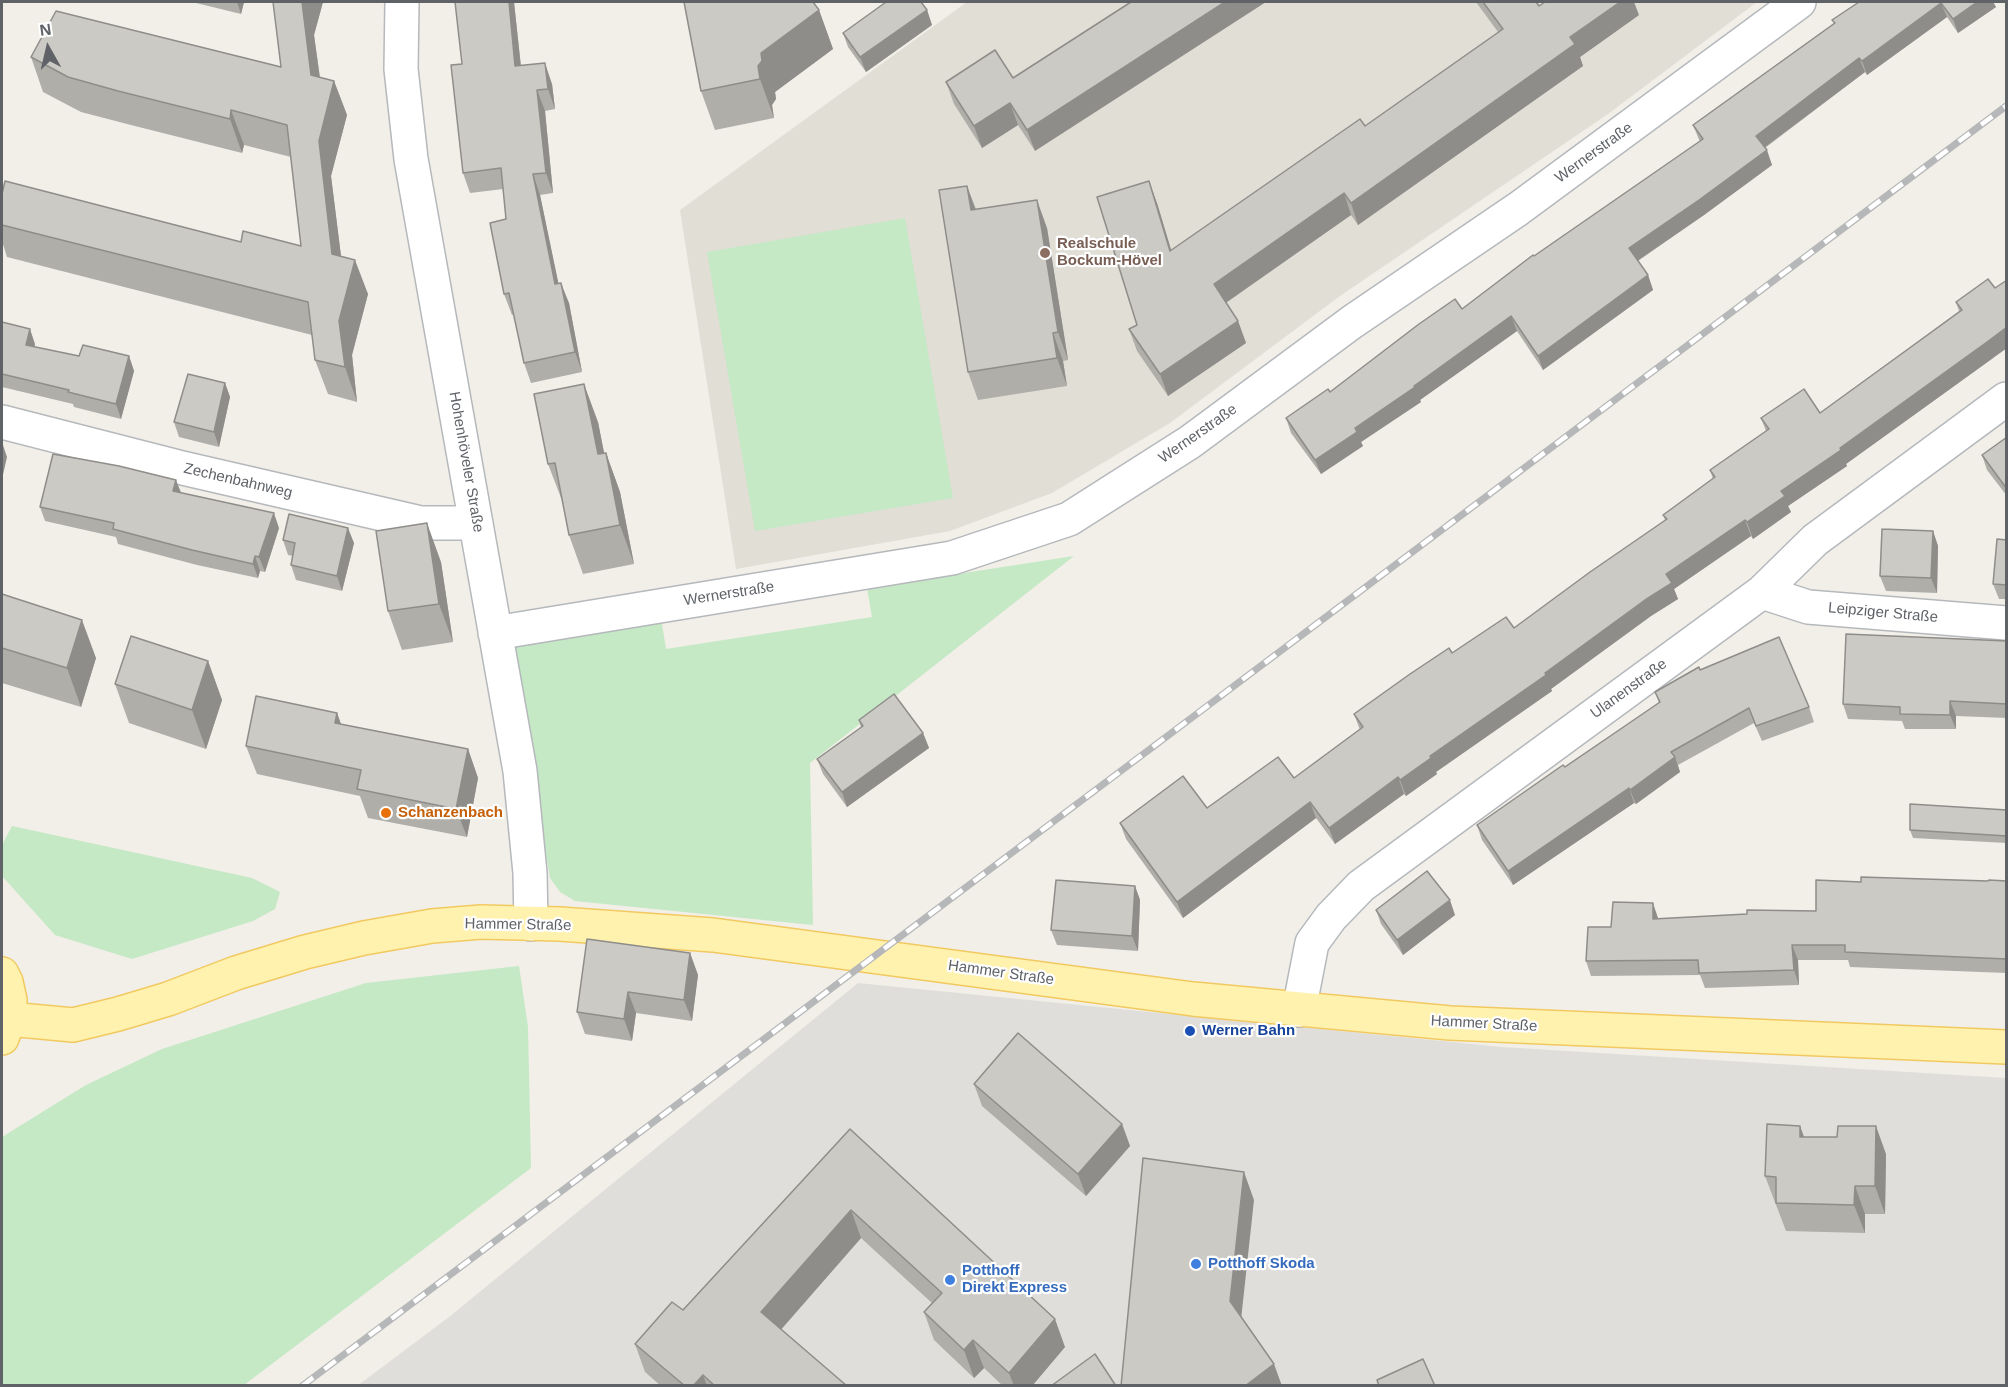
<!DOCTYPE html>
<html>
<head>
<meta charset="utf-8">
<style>
	body { margin:0 }
	#map { position:relative; width:2008px; height:1387px; overflow:hidden; background:#f1efe8; font-family:Helvetica,sans-serif }
	canvas { display:block }
	.frame { position:absolute; inset:0; border:3px solid #5f6368; pointer-events:none }
	.north { position:absolute; left:18px; top:18px; width:60px; height:60px; -webkit-text-stroke:4px #fff; paint-order:stroke; rotate:352deg; font-size:16px; font-weight:700; line-height:24px; text-align:center; color:#5f6368 }
	.north::after { content:''; display:block; margin:auto; width:21px; height:27px; background:#5f6368; clip-path:polygon(50% 0,100% 100%,50% 72%,0 100%) }
</style>
</head>
<body>
<div id="map">
<canvas width="2008" height="1387"></canvas>
<div class="frame"></div>
<div class="north">N</div>
</div>
<script>
const ctx = document.querySelector('canvas').getContext('2d');
ctx.lineJoin = 'round';
function paint(path, color) { ctx.fillStyle = color; ctx.fill(path, 'evenodd'); }
const shape = rows => new Path2D(rows.map(r => 'M' + r).join(''));
function trace(path, color, width, dash) { ctx.strokeStyle = color; ctx.lineWidth = width; ctx.lineCap = dash ? 'butt' : 'round'; ctx.setLineDash(dash || []); ctx.stroke(path); }
function drawText(font, color, halo, rows, align = 'center') {
  ctx.font = font + ' Helvetica,sans-serif'; ctx.lineWidth = 4.5; ctx.setLineDash([]); ctx.textBaseline = 'middle'; ctx.strokeStyle = halo; ctx.fillStyle = color; for (const [text, x, y, turn = 0] of rows) {
    ctx.save(); ctx.translate(x, y); ctx.rotate((+turn || 0) * Math.PI / 180); ctx.textAlign = isNaN(turn) ? turn : align; if (halo) ctx.strokeText(text, 0, 0); ctx.fillText(text, 0, 0); ctx.restore();
  }
}
const industrial = shape([
	[858,983,1502,1047,2006,1078,2006,1385,357,1386,449,1317]
]);
const education = shape([
	[967,2,1757,2,1608,114,1340,296,1170,423,1052,493,950,531,736,569,680,210]
]);
const green = shape([
	[905,218,953,498,755,531,707,252],
	[1074,556,810,763,813,925,575,901,560,892,550,878,512,644,661,618,666,649,872,617,867,588],
	[12,826,252,878,280,892,275,909,253,921,132,959,55,935,2,876,2,845],
	[519,966,528,1027,531,1168,244,1385,2,1385,2,1137,86,1085,162,1049,366,983]
]);
const minor = shape([
	[402,2,401,69,411,159,520,771,530,873,531,924],
	[2,422,178,467,421,523,476,523],
	[1762,592,1808,607,2006,623],
	[495,633,952,558,1069,519,1190,442,1352,322,1518,209,1799,2],
	[1299,1010,1312,943,1331,917,1361,886,1762,592,1815,540,2006,399]
]);
const major = shape([
	[2,974,6,982,10,1000,9,1019,2,1038],
	[9,1019,73,1025,118,1014,168,999,236,973,305,952,364,938,432,926,481,922,560,924,713,935,1193,999,1450,1023,2006,1047]
]);
const rail = shape([
	[302,1386,2006,106]
]);
const wall = shape([
	[192,2,244,2,241,14],
	[273,2,323,2,314,35,320,77,334,81,347,115,331,176,341,256,368,294,352,355,357,402,328,394,315,360,312,335,7,257,2,241,2,194,241,242,301,246,291,157,244,145,242,153,131,125,81,112,43,92,31,57,281,67],
	[455,2,514,2,521,66,552,84,555,109,545,111,553,193,540,195,558,283,569,303,582,372,531,383,524,363,514,314,512,315,504,294,506,219,503,189,470,193,463,173,462,64],
	[1476,2,1536,2,1539,6,1639,15,1580,57,1583,66,1358,225,1351,215,1226,303,1238,321,1246,343,1168,396,1137,351,1129,329,1137,325,1157,203,1171,250,1365,126,1498,32],
	[1859,2,1993,2,1996,7,1958,33,1947,17,1867,75,1865,72,1765,148,1772,165,1704,215,1638,261,1648,275,1653,290,1543,370,1517,331,1420,400,1421,402,1361,442,1363,446,1321,474,1291,433,1286,418,1330,392,1462,309,1534,256,1700,142,1693,125,1834,23,1832,20],
	[819,10,833,49,775,92,776,99,772,105,774,118,715,130,701,91],
	[927,10,932,25,866,72,848,47,843,33],
	[1013,78,1035,151,1018,125,982,148,954,104,946,82],
	[967,186,976,209,1047,228,1068,360,1063,361,1067,386,978,400,968,372],
	[1988,279,1993,358,1846,464,1847,466,1788,506,1791,512,1753,539,1751,536,1674,589,1678,599,1651,616,1551,689,1552,691,1436,772,1437,774,1406,796,1404,794,1335,844,1316,818,1183,918,1126,839,1120,823,1207,808,1294,778,1360,730,1354,714,1452,653,1514,628,1665,520,1663,515,1713,479,1710,470,1766,431,1761,418,1820,413,1959,311,1956,302],
	[2,322,35,344,34,347,79,356,129,356,134,371,121,419,74,407,73,404,2,387],
	[225,383,230,397,219,447,179,437,174,422],
	[598,422,604,453,606,453,620,492,634,564,583,574,569,535,563,503,548,464],
	[2007,437,2007,496,1987,470,1982,455],
	[181,493,279,528,265,572,260,571,258,578,197,565,118,544,116,537,45,521,40,507],
	[1933,531,1938,546,1937,593,1886,591,1880,576],
	[283,540,354,543,342,591,296,580,291,565,293,556,288,555],
	[2007,540,2007,599,1999,599,1993,584],
	[441,562,453,642,402,650,388,611],
	[2,594,96,658,81,707,2,683],
	[2007,641,2007,718,1956,716,1956,729,1905,729,1902,721,1848,719,1843,704],
	[208,661,222,700,206,749,129,723,115,684],
	[1700,670,1809,707,1814,722,1762,741,1754,723,1678,765,1680,772,1636,804,1634,803,1513,885,1482,840,1477,825,1659,703,1655,692],
	[337,713,341,724,468,749,478,778,467,837,368,818,360,796,257,774,246,746],
	[859,720,923,733,929,748,847,807,823,774,817,759,861,728],
	[2007,810,2007,843,1913,838,1910,830],
	[2007,881,2007,973,1850,967,1848,960,1798,960,1799,985,1705,988,1700,975,1591,976,1586,961,1611,927,1658,919,1816,911,1861,882],
	[1135,886,1140,900,1138,951,1057,945,1051,930],
	[1376,910,1455,915,1403,955,1381,924],
	[690,953,698,975,692,1021,636,1013,632,1041,585,1034,577,1012],
	[974,1084,1122,1124,1130,1146,1086,1196,982,1106],
	[1800,1126,1804,1137,1886,1154,1885,1214,1865,1214,1865,1233,1786,1231,1765,1176],
	[850,1129,1065,1347,1032,1386,1003,1386,984,1368,974,1378,934,1340,924,1312,932,1303,861,1238,781,1329,847,1386,661,1386,645,1372,635,1344,683,1310]
]);
const shadedWall = shape([
	[237,2,244,2,241,14],
	[302,2,323,2,314,35,324,109,311,75],
	[509,2,514,2,523,87,515,66],
	[1225,2,1266,2,1035,151,1027,130],
	[1620,2,1634,2,1639,15,1580,57,1583,66,1358,225,1351,203,1570,37],
	[1977,2,1993,2,1996,7,1958,33,1953,19],
	[1941,3,1947,17,1867,75,1862,61],
	[819,10,833,49,775,92,776,99,772,105,774,118,760,79,758,66,761,53],
	[927,10,932,25,866,72,860,57],
	[1859,58,1865,72,1761,150,1756,136],
	[545,63,552,84,555,109,548,89],
	[334,81,347,115,331,176,345,288,332,254,319,141],
	[537,90,545,111,553,193,546,173],
	[1010,103,1018,125,982,148,974,126],
	[231,110,244,145,242,153,230,119],
	[1767,150,1772,165,1704,215,1634,263,1629,248],
	[533,174,540,195,563,305,555,284],
	[1149,181,1157,203,1178,273,1170,251],
	[967,186,977,214,971,210],
	[1344,193,1351,215,1221,306,1214,284],
	[1037,200,1047,228,1068,360,1058,332],
	[355,260,368,294,352,355,357,402,345,367,339,321],
	[1648,275,1653,290,1543,370,1538,356],
	[561,283,569,303,582,372,575,352],
	[1511,316,1517,331,1420,400,1421,402,1361,442,1363,446,1321,474,1315,460,1355,428],
	[1238,321,1246,343,1168,396,1160,374],
	[2007,327,2007,348,1846,464,1847,466,1788,506,1791,512,1753,539,1747,522,1781,491],
	[30,329,35,344,31,360,26,345],
	[1053,333,1063,361,1067,386,1057,358],
	[129,356,134,371,121,419,116,404],
	[225,383,230,397,219,447,214,432],
	[584,384,598,422,612,493,598,454],
	[2,442,7,457,2,479],
	[606,453,620,492,634,564,620,525],
	[176,480,182,495,173,491],
	[274,513,279,528,265,572,259,557],
	[1745,520,1751,536,1674,589,1678,599,1651,616,1551,689,1552,691,1436,772,1437,774,1406,796,1400,780,1430,756,1545,673,1666,574],
	[427,523,441,562,453,642,439,604],
	[348,528,354,543,342,591,337,576],
	[1933,531,1938,546,1937,593,1931,578],
	[255,556,260,571,258,578,253,564],
	[82,620,96,658,81,707,67,668],
	[208,661,222,700,206,749,192,710],
	[1950,701,1956,716,1956,729,1950,715],
	[337,713,347,741,335,723],
	[923,733,929,748,847,807,842,792],
	[468,749,478,778,467,837,456,809],
	[1675,757,1680,772,1636,804,1630,790],
	[1398,777,1404,794,1335,844,1329,828],
	[1629,788,1634,803,1513,885,1508,871],
	[1310,802,1316,818,1183,918,1177,902],
	[1135,886,1140,900,1138,951,1132,936],
	[1450,900,1455,915,1403,955,1397,940],
	[1653,903,1658,918,1659,934,1653,919],
	[1792,945,1798,960,1799,985,1794,970],
	[690,953,698,975,692,1021,684,1000],
	[628,992,636,1013,632,1041,624,1019],
	[1122,1124,1130,1146,1086,1196,1078,1174],
	[1800,1126,1810,1154,1800,1137],
	[1876,1126,1886,1154,1885,1214,1875,1186],
	[1244,1172,1254,1200,1240,1329,1230,1301],
	[1855,1186,1865,1214,1865,1233,1854,1205],
	[851,1210,861,1238,772,1340,761,1312],
	[1055,1319,1065,1347,1032,1386,1014,1386,1009,1373],
	[973,1340,984,1368,974,1378,964,1350],
	[1274,1364,1282,1386,1245,1386],
	[703,1375,707,1386,693,1386]
]);
const building = shape([
	[273,2,302,2,311,75,334,81,319,141,332,254,355,260,339,321,345,367,315,360,308,302,2,225,2,194,5,181,241,242,243,231,301,246,287,125,231,110,230,119,118,91,68,77,31,57,56,11,281,67,273,2],
	[455,2,509,2,515,66,545,63,548,89,537,90,546,173,533,174,555,284,561,283,575,352,524,363,509,293,504,294,490,223,506,219,501,168,463,173,451,65,462,64,455,2],
	[684,2,813,2,819,10,761,53,762,61,758,66,760,79,701,91,684,2],
	[886,2,921,2,927,10,860,57,843,33,886,2],
	[1131,2,1225,2,1027,130,1010,103,974,126,946,82,995,50,1013,78,1131,2],
	[1483,2,1536,2,1539,6,1545,2,1620,2,1570,37,1575,44,1351,203,1344,193,1214,284,1238,321,1160,374,1129,329,1137,325,1097,197,1149,181,1170,251,1360,119,1365,126,1503,29,1483,2],
	[1859,2,1977,2,1953,19,1941,3,1862,61,1859,58,1756,136,1767,150,1699,200,1629,248,1648,275,1538,356,1511,316,1414,386,1415,387,1355,428,1357,432,1315,460,1286,418,1328,389,1330,392,1419,324,1455,299,1462,309,1533,255,1534,256,1703,139,1693,125,1835,23,1832,20,1859,2],
	[967,186,971,210,1037,200,1058,332,1053,333,1057,358,968,372,939,190,967,186],
	[1988,279,1995,288,2007,280,2007,327,1987,342,1840,448,1841,450,1781,491,1785,496,1747,522,1745,520,1666,574,1672,583,1645,600,1545,673,1546,675,1430,756,1431,758,1400,780,1398,777,1329,828,1310,802,1177,902,1120,823,1183,776,1207,808,1278,757,1294,778,1363,727,1354,714,1410,674,1449,648,1452,653,1506,617,1514,628,1590,572,1667,519,1663,515,1715,477,1710,470,1769,429,1761,418,1804,389,1820,413,1962,310,1956,302,1988,279],
	[2,322,30,329,26,345,79,356,83,345,129,356,116,404,68,392,69,390,2,374,2,322],
	[188,374,225,383,214,432,174,422,188,374],
	[584,384,598,454,606,453,620,525,569,535,555,463,548,464,534,394,584,384],
	[2007,437,2007,489,1982,455,2007,437],
	[53,454,119,466,176,480,173,491,274,513,259,557,255,556,253,564,192,550,113,529,114,523,40,507,53,454],
	[289,514,348,528,337,576,291,565,295,543,283,540,289,514],
	[427,523,439,604,388,611,376,531,427,523],
	[1882,529,1933,531,1931,578,1880,576,1882,529],
	[1997,539,2007,540,2007,585,1993,584,1997,539],
	[2,594,82,620,67,668,2,648,2,594],
	[1846,634,2007,641,2007,704,1950,701,1950,715,1900,714,1900,707,1843,704,1846,634],
	[131,636,208,661,192,710,115,684,131,636],
	[1779,637,1809,707,1756,726,1749,708,1671,752,1675,757,1630,790,1629,788,1508,871,1477,825,1563,765,1565,767,1660,702,1655,692,1699,667,1700,670,1779,637],
	[894,694,923,733,842,792,817,759,863,726,859,720,894,694],
	[256,696,337,713,335,723,468,749,456,809,357,789,361,770,246,746,256,696],
	[1910,804,2007,810,2007,836,1910,830,1910,804],
	[1427,871,1450,900,1397,940,1376,910,1427,871],
	[1861,877,1988,881,1989,880,2007,881,2007,959,1845,952,1845,945,1792,945,1794,970,1699,973,1698,960,1586,961,1588,927,1611,927,1613,902,1653,903,1653,919,1747,914,1747,910,1816,911,1816,880,1861,882,1861,877],
	[1056,880,1135,886,1132,936,1051,930,1056,880],
	[587,939,690,953,684,1000,628,992,624,1019,577,1012,587,939],
	[1018,1033,1122,1124,1078,1174,974,1084,1018,1033],
	[1767,1124,1800,1126,1800,1137,1837,1137,1838,1126,1876,1126,1875,1186,1855,1186,1854,1205,1776,1203,1776,1177,1765,1176,1767,1124],
	[850,1129,1055,1319,1009,1373,973,1340,964,1350,924,1312,942,1293,851,1210,761,1312,847,1386,715,1386,703,1375,693,1386,685,1386,635,1344,672,1302,683,1310,850,1129],
	[1143,1158,1244,1172,1230,1301,1274,1364,1245,1386,1121,1386,1143,1158],
	[1095,1354,1116,1386,1051,1386,1095,1354],
	[1423,1359,1435,1386,1379,1386,1377,1380,1423,1359]
]);
const markers = [
	[1045,253,6,"#8d6e63"],
	[386,813,6,"#e8710a"],
	[1190,1031,6,"#1a4fb4"],
	[1196,1264,6,"#3f7fe0"],
	[950,1280,6,"#3f7fe0"]
];
const streetNames = [
	["Wernerstraße",1594,153,-36],
	["Wernerstraße",1198,434,-35],
	["Hohenhöveler Straße",466,462,80],
	["Zechenbahnweg",238,481,13],
	["Wernerstraße",729,594,-9],
	["Leipziger Straße",1883,613,5],
	["Ulanenstraße",1629,689,-36],
	["Hammer Straße",518,925,1],
	["Hammer Straße",1001,973,8],
	["Hammer Straße",1484,1024,3]
];
const educationNames = [
	["Realschule",1057,244],
	["Bockum-Hövel",1057,261]
];
const foodNames = [
	["Schanzenbach",398,813]
];
const transitNames = [
	["Werner Bahn",1202,1031]
];
const shopNames = [
	["Potthoff Skoda",1208,1264],
	["Potthoff",962,1271],
	["Direkt Express",962,1288]
];
paint(industrial, '#e0deda');
paint(education, '#e1ded6');
paint(green, '#c5e8c5');
trace(minor, '#b5b8bc', 36);
trace(major, '#f2c960', 36);
trace(minor, '#fff', 33);
trace(major, '#fff2af', 33);
trace(rail, '#b6b7b8', 7);
trace(rail, '#fff', 4.5, [14]);
paint(wall, '#afaea9');
paint(shadedWall, '#8f8d8a');
paint(building, '#cccac5');
trace(building, '#8f8d8a', 1.5);
for (const [x, y, r, color] of markers) { const dot = new Path2D(); dot.arc(x, y, r, 0, 2 * Math.PI); ctx.fillStyle = color; ctx.fill(dot); trace(dot, '#fff', 2); }
drawText('15px', '#5f6368', '#fff', streetNames);
drawText('bold 15px', '#785e54', '#fff', educationNames, 'left');
drawText('bold 15px', '#c56008', '#fff', foodNames, 'left');
drawText('bold 15px', '#164399', '#fff', transitNames, 'left');
drawText('bold 15px', '#366cbe', '#fff', shopNames, 'left');
</script>
</body>
</html>
